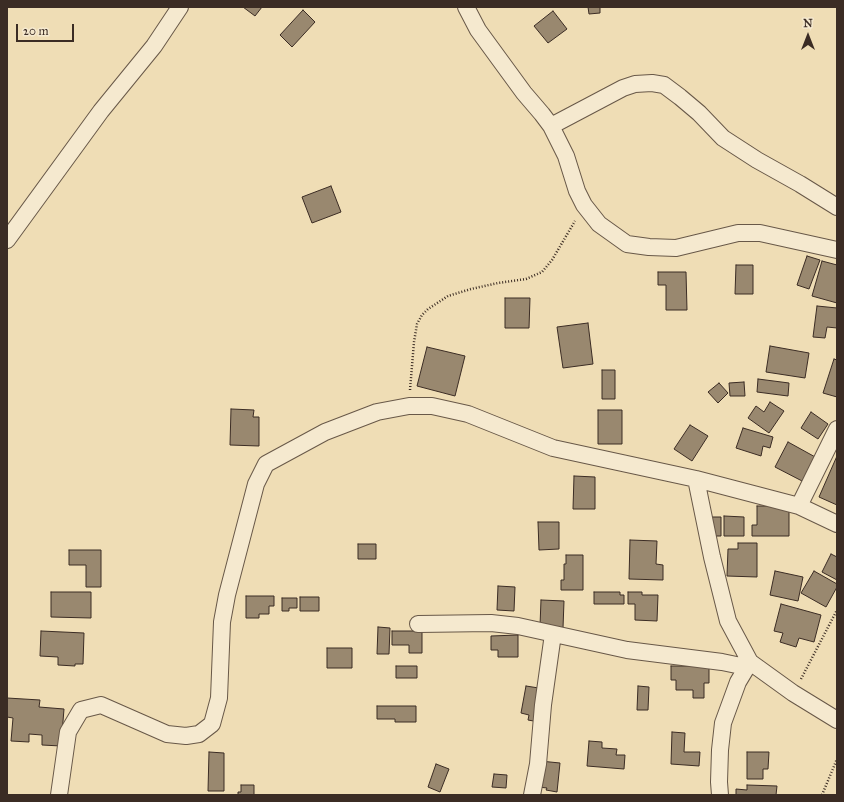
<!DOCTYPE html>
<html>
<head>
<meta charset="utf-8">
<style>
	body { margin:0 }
	#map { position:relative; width:844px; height:802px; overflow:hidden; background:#efddb5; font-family:"IM FELL Great Primer",serif }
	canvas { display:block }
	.frame { position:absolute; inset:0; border:8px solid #3b2c24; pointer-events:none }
	.north { position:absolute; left:788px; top:16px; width:40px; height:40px; -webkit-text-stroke:3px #f5e9cf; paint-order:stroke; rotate:0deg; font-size:11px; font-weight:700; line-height:16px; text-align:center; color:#3b2c24 }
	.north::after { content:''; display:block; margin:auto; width:14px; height:18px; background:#3b2c24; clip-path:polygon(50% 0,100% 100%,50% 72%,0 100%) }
	.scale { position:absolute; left:16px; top:24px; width:58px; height:18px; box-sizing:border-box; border:2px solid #3b2c24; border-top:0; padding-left:5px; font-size:12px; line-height:14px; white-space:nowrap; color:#3b2c24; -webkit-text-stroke:3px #f5e9cf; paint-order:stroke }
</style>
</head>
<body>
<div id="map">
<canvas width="844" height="802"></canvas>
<div class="frame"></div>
<div class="north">N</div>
<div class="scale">20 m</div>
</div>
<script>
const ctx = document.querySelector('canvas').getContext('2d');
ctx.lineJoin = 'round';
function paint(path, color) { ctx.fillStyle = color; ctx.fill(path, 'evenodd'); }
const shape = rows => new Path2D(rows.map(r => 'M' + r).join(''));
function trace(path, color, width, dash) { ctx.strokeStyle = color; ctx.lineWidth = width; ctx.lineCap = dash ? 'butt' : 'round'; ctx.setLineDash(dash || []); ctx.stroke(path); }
const building = shape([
	[243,7,262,7,255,16,243,7],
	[588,7,600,7,600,13,589,14,588,7],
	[303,10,315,22,292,47,280,35,303,10],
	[553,11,567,29,548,43,534,26,553,11],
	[331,186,341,212,312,223,302,197,331,186],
	[807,256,820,260,809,289,797,285,807,256],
	[822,261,837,265,837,303,812,296,822,261],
	[736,265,753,265,753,294,735,294,736,265],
	[658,272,686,272,687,310,666,310,666,285,658,285,658,272],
	[505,298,530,298,529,328,505,328,505,298],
	[817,306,837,308,837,328,827,327,825,338,813,337,817,306],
	[588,323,593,364,563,368,557,327,588,323],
	[770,346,809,353,805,378,766,372,770,346],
	[427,347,465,356,455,396,417,386,427,347],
	[834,359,837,360,837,397,823,393,834,359],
	[602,370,615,370,615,399,602,399,602,370],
	[758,379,789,383,788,396,757,392,758,379],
	[744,382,745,396,730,396,729,383,744,382],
	[719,383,728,393,718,403,708,392,719,383],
	[770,402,784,411,769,433,748,418,756,406,764,412,770,402],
	[231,409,254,410,253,417,259,417,259,446,230,445,231,409],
	[598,410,622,410,622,444,598,444,598,410],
	[811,412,828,424,818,439,801,428,811,412],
	[690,425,708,436,692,461,674,449,690,425],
	[743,428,773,437,770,448,763,446,761,456,736,448,743,428],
	[788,442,817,458,804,482,775,467,788,442],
	[837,456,837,505,819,497,837,456],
	[574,476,595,477,595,509,573,509,574,476],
	[757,506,789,506,789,536,752,536,752,525,757,525,757,506],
	[724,516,744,517,744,536,724,536,724,516],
	[710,517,721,517,721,536,711,536,710,517],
	[538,522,559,522,559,549,539,550,538,522],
	[630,540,657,541,656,564,663,565,663,580,629,579,630,540],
	[738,543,757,543,757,577,727,576,728,549,738,549,738,543],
	[358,544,376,544,376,559,358,559,358,544],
	[69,550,101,550,101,587,86,587,86,565,69,565,69,550],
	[831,554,837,557,837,580,822,572,831,554],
	[566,555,583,555,583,590,561,590,561,580,564,580,564,564,566,564,566,555],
	[775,571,803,577,798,601,770,595,775,571],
	[814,571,837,584,837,587,826,607,801,593,814,571],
	[498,586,515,587,514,611,497,610,498,586],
	[51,592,91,592,91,618,51,617,51,592],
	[594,592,620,592,620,595,624,595,624,604,594,604,594,592],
	[628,592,642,592,642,595,658,595,657,621,635,620,635,604,628,604,628,592],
	[246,596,274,596,274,606,269,606,269,614,259,614,259,618,246,618,246,596],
	[300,597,319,597,319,611,300,611,300,597],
	[282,598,297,598,297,608,289,608,289,611,282,611,282,598],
	[541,600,564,601,563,628,540,626,541,600],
	[781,604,821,615,814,642,799,638,796,647,780,642,783,633,774,631,781,604],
	[378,627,390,628,389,654,377,654,378,627],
	[41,631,84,633,83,664,75,664,75,666,58,665,58,657,40,656,41,631],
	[392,631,422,631,422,653,409,653,409,645,392,645,392,631],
	[518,635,518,657,498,657,498,650,491,650,491,636,518,635],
	[327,648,352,648,352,668,327,668,327,648],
	[396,666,417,666,417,678,396,678,396,666],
	[671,666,709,666,709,683,704,683,704,698,693,698,693,690,676,690,676,680,671,680,671,666],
	[526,686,545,689,539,722,528,720,529,715,521,713,526,686],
	[638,686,649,687,648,710,637,710,638,686],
	[7,698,40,700,39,707,64,709,61,746,42,745,42,735,29,734,29,742,11,741,13,718,7,717,7,698],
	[377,706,416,706,416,722,395,722,395,719,377,719,377,706],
	[672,732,685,733,684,752,700,752,699,766,671,764,672,732],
	[589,741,602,742,602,748,617,749,616,755,625,755,624,769,587,766,589,741],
	[209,752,224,753,224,791,208,791,209,752],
	[747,752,769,752,768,769,763,769,763,779,747,779,747,752],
	[540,761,560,763,557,792,546,790,547,788,538,787,540,761],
	[436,764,449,769,440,792,428,787,436,764],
	[494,774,507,775,506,788,492,787,494,774],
	[241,785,254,785,254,795,238,795,238,792,241,792,241,785],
	[747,785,777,786,776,795,736,795,736,789,747,790,747,785]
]);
const path = shape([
	[410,390,414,342,417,324,422,315,428,309,448,296,471,289,498,283,526,279,542,272,552,260,575,221],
	[801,679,837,610],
	[822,795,837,759]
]);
const minor = shape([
	[466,7,478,30,505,67,524,93,542,114,551,126,566,156,577,191,584,205,599,224,627,244,649,247,676,248,738,233,760,233,837,250],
	[551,126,623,88,635,84,652,83,664,85,680,97,699,113,723,138,757,160,800,184,837,207],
	[7,240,101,111,154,46,180,7],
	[696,479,712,557,728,621,750,662,793,693,837,720],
	[799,506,837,429],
	[418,624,491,623,518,626,627,650,722,662,746,667],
	[59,795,68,732,81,710,101,705,167,734,186,736,199,734,212,724,219,698,222,622,227,595,256,484,266,464,325,432,377,412,409,406,432,406,468,414,553,448,696,479,799,506,837,524],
	[532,795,538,764,543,705,553,634],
	[720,795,719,782,720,750,723,723,738,682,750,662]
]);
paint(building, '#99886f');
trace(building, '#3b2c24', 1);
trace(minor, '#685848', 18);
trace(path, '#3b2c24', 2.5, [1, 2]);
trace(minor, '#f5e9cf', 16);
</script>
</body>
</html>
